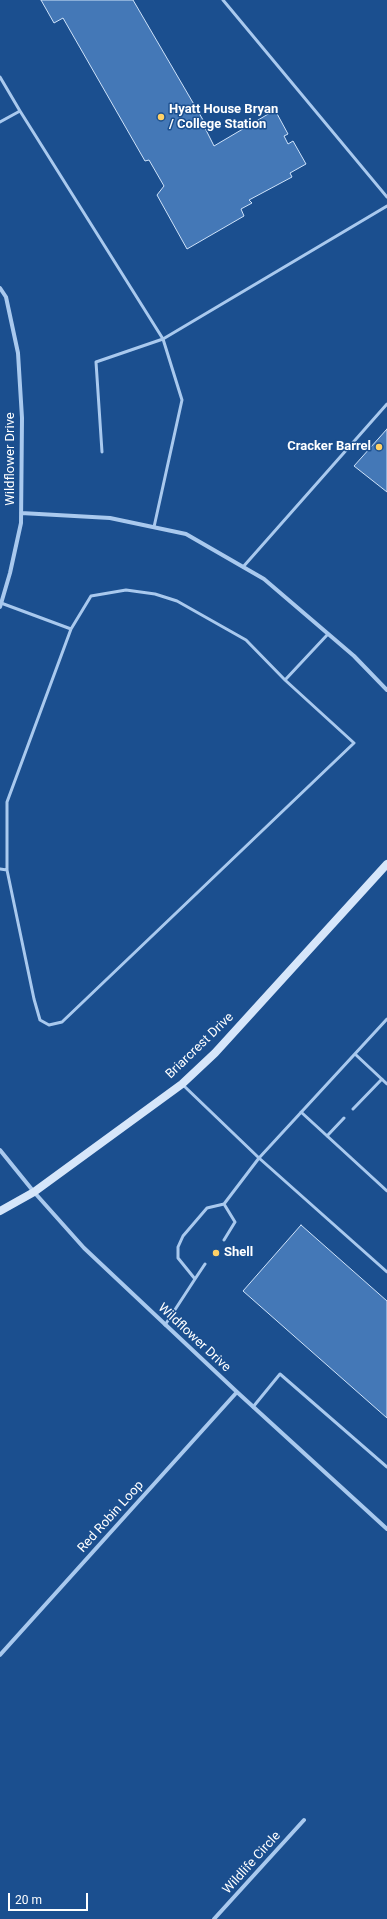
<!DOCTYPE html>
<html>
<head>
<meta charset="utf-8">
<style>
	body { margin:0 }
	#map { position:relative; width:387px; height:1919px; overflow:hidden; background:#1b4f8f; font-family:Roboto,sans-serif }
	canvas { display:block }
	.scale { position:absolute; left:8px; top:1893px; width:80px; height:18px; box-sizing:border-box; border:2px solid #fff; border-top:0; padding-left:5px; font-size:12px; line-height:14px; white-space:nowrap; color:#fff; -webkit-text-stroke:3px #1b4f8f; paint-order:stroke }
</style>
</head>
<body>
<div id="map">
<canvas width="387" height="1919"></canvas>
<div class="scale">20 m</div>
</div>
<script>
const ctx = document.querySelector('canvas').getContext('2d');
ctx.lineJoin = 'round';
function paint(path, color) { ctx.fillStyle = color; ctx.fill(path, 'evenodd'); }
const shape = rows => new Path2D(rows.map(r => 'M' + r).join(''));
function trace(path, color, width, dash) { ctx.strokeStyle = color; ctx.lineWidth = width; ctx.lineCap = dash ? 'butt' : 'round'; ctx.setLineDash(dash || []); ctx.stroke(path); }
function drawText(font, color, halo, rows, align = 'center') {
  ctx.font = font + ' Roboto,sans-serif'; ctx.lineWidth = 3; ctx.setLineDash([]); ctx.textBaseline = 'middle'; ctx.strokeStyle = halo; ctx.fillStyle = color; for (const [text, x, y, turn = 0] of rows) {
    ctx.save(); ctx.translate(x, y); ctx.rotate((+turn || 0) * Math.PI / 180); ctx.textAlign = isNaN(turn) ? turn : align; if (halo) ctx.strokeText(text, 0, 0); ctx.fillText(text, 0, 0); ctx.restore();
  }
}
const building = shape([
	[41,0,133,0,206,125,205,128,214,146,275,110,288,134,284,136,288,144,293,141,306,164,290,173,292,177,249,200,252,203,241,209,244,216,187,249,157,195,164,186,149,160,145,161,63,18,54,23,41,0],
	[387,429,387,492,354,466,387,429],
	[301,1225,387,1301,387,1418,243,1291,301,1225]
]);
const lane = shape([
	[223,0,387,197],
	[0,77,20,111],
	[0,122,20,111,163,339,96,362,102,452],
	[154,527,182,400,163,339,387,206],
	[243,567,387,404],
	[1,603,71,629,91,596,126,590,155,594,177,601,246,640,285,680],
	[0,869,7,870,34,999,40,1020,49,1025,62,1022,354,743,285,680,328,634],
	[7,870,7,802,71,629],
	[355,1054,387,1084],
	[183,1085,259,1158,387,1272],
	[353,1109,382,1079],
	[301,1112,387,1191],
	[327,1136,344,1118],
	[224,1240,235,1222,224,1204],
	[195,1279,205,1264],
	[165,1325,195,1279,178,1258,178,1247,183,1236,207,1208,224,1204,259,1158,387,1019],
	[253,1407,280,1374,387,1467]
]);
const street = shape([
	[0,288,6,297,18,353,22,418,21,523,10,573,0,607],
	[21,513,110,518,186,534,264,579,354,656,387,690],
	[0,1150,34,1192,84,1248,237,1392,387,1529],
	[0,1655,237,1392],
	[214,1919,304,1820]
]);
const secondary = shape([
	[0,1211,34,1192,182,1084,215,1053,387,864]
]);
const markers = [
	[161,117,4,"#ffd166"],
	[379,447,4,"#ffd166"],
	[216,1253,4,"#ffd166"]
];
const poiNames = [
	["Hyatt House Bryan",169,110],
	["/ College Station",169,125],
	["Cracker Barrel",371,447,"right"],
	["Shell",224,1253]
];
const streetNames = [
	["Wildflower Drive",11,459,-90],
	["Briarcrest Drive",200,1046,-44],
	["Wildflower Drive",194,1338,43],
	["Red Robin Loop",111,1517,-48],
	["Wildlife Circle",252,1863,-48]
];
paint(building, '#4478b7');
trace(building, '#cfe3fa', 1);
trace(lane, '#a9c9ee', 3);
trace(street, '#a9c9ee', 4);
trace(secondary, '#d6e6fa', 8);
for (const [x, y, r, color] of markers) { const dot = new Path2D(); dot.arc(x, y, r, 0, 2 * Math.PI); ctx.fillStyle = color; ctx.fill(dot); trace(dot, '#1b4f8f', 1.5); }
drawText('bold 13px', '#fff', '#1b4f8f', poiNames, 'left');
drawText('13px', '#fff', '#1b4f8f', streetNames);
</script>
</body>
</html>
